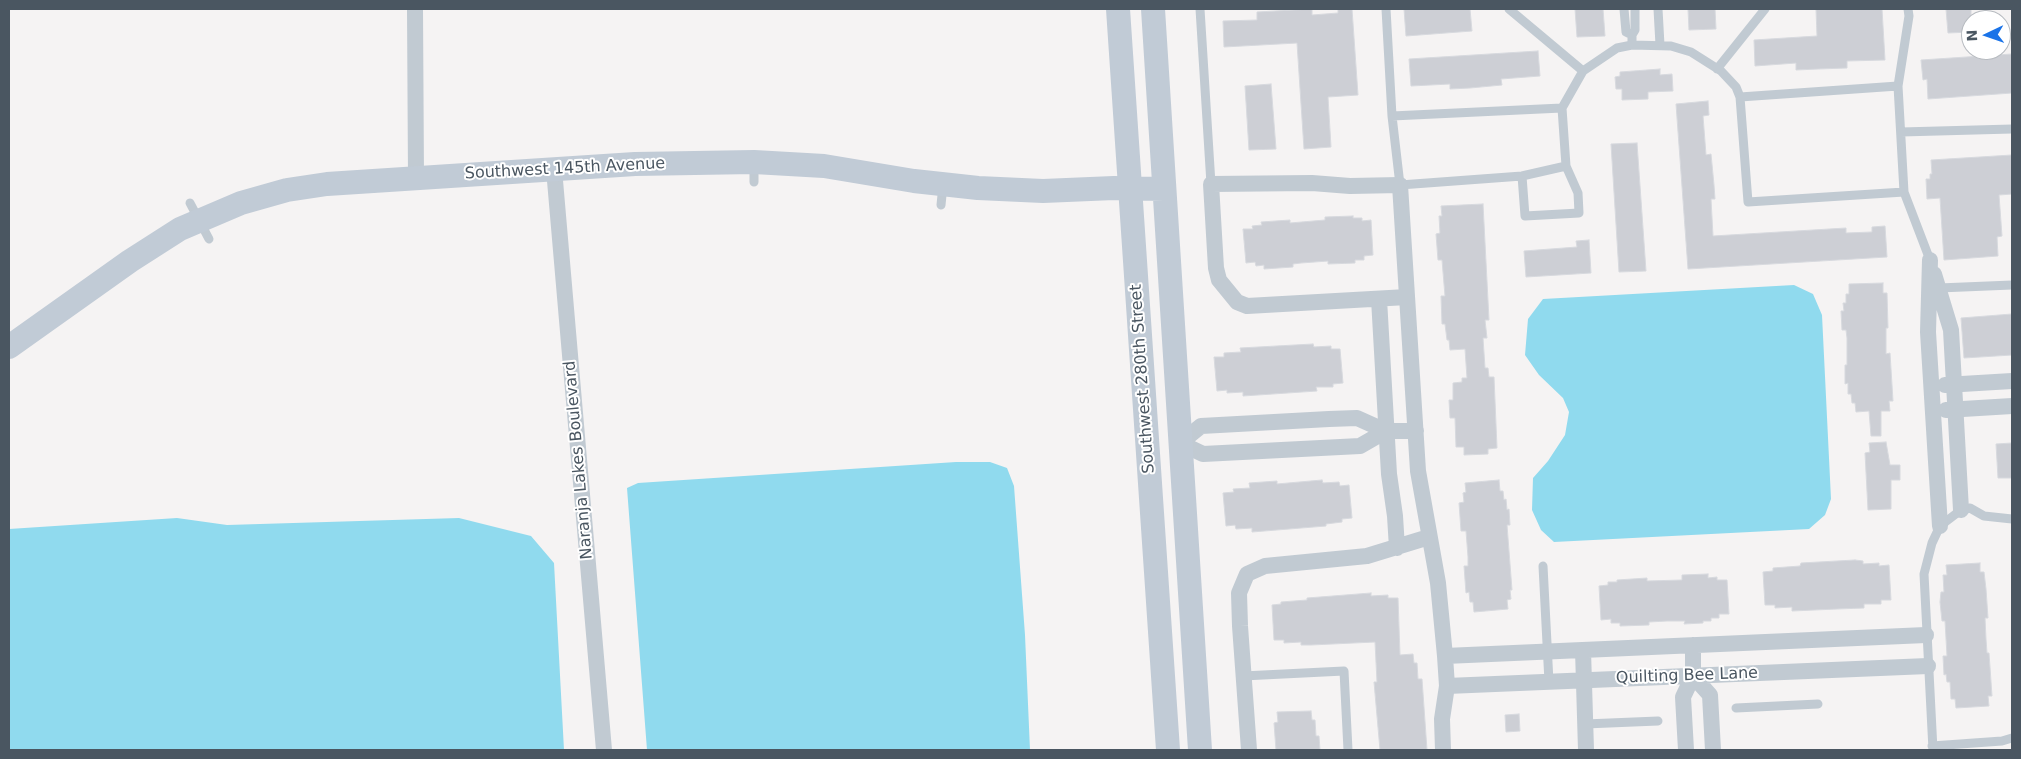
<!DOCTYPE html>
<html>
<head>
<meta charset="utf-8">
<style>
	body { margin:0 }
	#map { position:relative; width:2021px; height:759px; overflow:hidden; background:#f5f3f3; font-family:"DejaVu Sans",sans-serif }
	canvas { display:block }
	.frame { position:absolute; inset:0; border:10px solid #4a5661; pointer-events:none }
	.north { position:absolute; left:1961px; top:10px; width:50px; height:50px; box-sizing:border-box; background:#fff; border:1px solid #b7bbc0; border-radius:50%; rotate:267deg; font-size:14px; font-weight:700; line-height:20px; text-align:center; color:#4a5661 }
	.north::after { content:''; display:block; margin:auto; width:18px; height:22px; background:#1a73e8; clip-path:polygon(50% 0,100% 100%,50% 72%,0 100%) }
</style>
</head>
<body>
<div id="map">
<canvas width="2021" height="759"></canvas>
<div class="frame"></div>
<div class="north">N</div>
</div>
<script>
const ctx = document.querySelector('canvas').getContext('2d');
ctx.lineJoin = 'round';
function paint(path, color) { ctx.fillStyle = color; ctx.fill(path, 'evenodd'); }
const shape = rows => new Path2D(rows.map(r => 'M' + r).join(''));
function trace(path, color, width, dash) { ctx.strokeStyle = color; ctx.lineWidth = width; ctx.lineCap = dash ? 'butt' : 'round'; ctx.setLineDash(dash || []); ctx.stroke(path); }
function drawText(font, color, halo, rows, align = 'center') {
  ctx.font = font + ' "DejaVu Sans",sans-serif'; ctx.lineWidth = 4; ctx.setLineDash([]); ctx.textBaseline = 'middle'; ctx.strokeStyle = halo; ctx.fillStyle = color; for (const [text, x, y, turn = 0] of rows) {
    ctx.save(); ctx.translate(x, y); ctx.rotate((+turn || 0) * Math.PI / 180); ctx.textAlign = isNaN(turn) ? turn : align; if (halo) ctx.strokeText(text, 0, 0); ctx.fillText(text, 0, 0); ctx.restore();
  }
}
const water = shape([
	[1794,285,1813,294,1822,315,1831,499,1825,515,1809,529,1554,542,1541,530,1532,510,1533,478,1548,461,1565,435,1569,412,1563,398,1539,375,1525,355,1528,319,1543,299],
	[956,462,990,462,1007,468,1014,486,1025,635,1030,750,647,750,627,488,638,483],
	[177,518,227,525,459,518,531,536,554,563,564,750,9,750,9,529]
]);
const building = shape([
	[1312,9,1312,15,1338,13,1338,9,1352,9,1358,95,1328,97,1331,147,1304,149,1297,43,1224,47,1223,21,1257,20,1257,12,1312,9],
	[1404,9,1470,9,1472,31,1406,36,1404,9],
	[1575,9,1603,9,1605,36,1577,37,1575,9],
	[1688,9,1715,9,1716,29,1689,30,1688,9],
	[1816,9,1882,9,1885,60,1847,61,1847,68,1818,69,1796,70,1796,63,1755,66,1754,40,1817,36,1816,9],
	[1946,9,1971,9,1971,32,1948,33,1946,9],
	[1538,51,1540,76,1501,79,1502,85,1470,88,1450,89,1450,84,1411,86,1409,59,1538,51],
	[2012,54,2012,93,1928,99,1927,79,1923,80,1921,60,2012,54],
	[1660,69,1660,75,1672,74,1673,91,1648,92,1648,99,1622,100,1622,89,1616,89,1615,77,1620,76,1620,72,1660,69],
	[1271,84,1276,149,1249,150,1245,86,1271,84],
	[1708,101,1709,115,1703,116,1706,155,1711,154,1714,185,1715,199,1711,199,1713,236,1846,228,1846,233,1872,232,1872,227,1885,226,1887,257,1688,269,1676,104,1708,101],
	[1637,143,1646,271,1619,272,1611,144,1637,143],
	[2012,155,2012,194,1999,195,2002,236,1997,237,1998,256,1944,260,1940,198,1927,199,1926,179,1930,179,1930,174,1932,174,1931,160,2012,155],
	[1483,204,1489,320,1485,320,1487,338,1483,338,1485,368,1488,368,1489,377,1494,377,1497,448,1488,449,1488,454,1464,455,1464,447,1456,447,1455,418,1450,418,1449,400,1453,400,1453,383,1462,382,1462,378,1467,378,1465,349,1450,350,1449,340,1447,340,1445,324,1442,324,1441,296,1445,296,1442,260,1438,260,1436,234,1440,233,1439,216,1442,216,1441,206,1483,204],
	[1353,216,1353,218,1362,218,1362,221,1371,220,1373,255,1364,256,1364,260,1355,260,1355,263,1328,264,1328,261,1301,263,1293,264,1293,267,1264,269,1264,265,1256,266,1255,262,1246,263,1243,229,1253,229,1252,226,1262,225,1261,222,1290,220,1290,223,1325,220,1325,217,1353,216],
	[1589,240,1591,273,1526,277,1524,251,1577,247,1576,241,1589,240],
	[1883,283,1883,293,1887,293,1888,328,1886,328,1886,354,1890,353,1893,401,1889,401,1890,411,1881,411,1881,436,1871,436,1869,411,1856,412,1855,403,1852,403,1851,394,1848,394,1848,383,1845,384,1845,365,1847,365,1847,338,1846,330,1842,330,1841,311,1844,311,1843,303,1846,303,1846,294,1849,294,1849,284,1883,283],
	[2012,314,2012,355,1964,358,1961,318,2012,314],
	[1313,344,1314,347,1331,346,1331,349,1340,349,1343,383,1333,384,1333,387,1316,387,1317,391,1243,396,1243,392,1227,393,1227,390,1217,391,1214,357,1224,357,1224,353,1241,352,1240,348,1313,344],
	[1886,442,1890,465,1900,465,1900,480,1891,480,1891,509,1868,510,1865,453,1870,452,1869,443,1886,442],
	[2012,443,2012,478,1998,478,1996,444,2012,443],
	[1322,480,1323,483,1339,482,1340,486,1349,485,1352,518,1342,519,1342,522,1326,524,1326,526,1252,532,1252,528,1236,529,1235,525,1226,526,1223,493,1234,492,1233,489,1250,488,1249,483,1277,481,1277,484,1322,480],
	[1499,480,1500,491,1503,491,1504,500,1506,499,1507,510,1509,509,1510,525,1507,525,1512,590,1510,590,1511,599,1507,600,1508,609,1474,612,1473,602,1470,602,1469,592,1466,593,1464,566,1468,566,1468,557,1466,531,1461,531,1459,503,1464,502,1463,493,1466,492,1465,483,1499,480],
	[1855,560,1863,561,1863,564,1879,563,1879,566,1889,565,1891,600,1881,600,1881,604,1864,604,1864,608,1837,609,1792,611,1792,607,1775,608,1775,605,1765,605,1763,572,1773,571,1773,568,1800,566,1801,563,1855,560],
	[1980,563,1980,572,1984,572,1986,589,1988,618,1985,618,1986,639,1987,653,1989,653,1992,696,1988,696,1989,706,1956,708,1955,699,1951,699,1950,682,1947,682,1946,674,1944,675,1943,656,1947,656,1945,621,1942,621,1940,602,1941,592,1944,592,1943,575,1947,575,1946,565,1980,563],
	[1708,574,1708,578,1717,577,1717,580,1727,580,1729,614,1719,614,1719,618,1711,618,1711,621,1703,621,1703,623,1684,624,1685,621,1667,621,1649,622,1649,625,1620,626,1620,623,1611,623,1611,619,1601,620,1599,586,1608,585,1608,582,1617,582,1617,580,1647,578,1647,581,1682,580,1682,575,1708,574],
	[1371,593,1371,596,1388,595,1388,598,1398,598,1400,655,1413,654,1414,663,1417,663,1418,679,1422,679,1427,750,1380,750,1374,682,1377,682,1375,642,1311,645,1301,645,1301,642,1284,643,1284,640,1274,640,1272,605,1281,604,1281,602,1307,600,1307,598,1371,593],
	[1311,711,1312,720,1315,720,1316,736,1319,736,1320,750,1276,750,1274,723,1278,722,1277,712,1311,711],
	[1519,714,1520,731,1506,732,1505,715,1519,714]
]);
const lane = shape([
	[1200,9,1211,184],
	[1386,9,1392,116,1400,185,1522,176,1566,166,1562,108],
	[1624,9,1626,32,1632,35],
	[1658,9,1660,45],
	[1632,45,1632,35,1635,30,1635,9],
	[1717,69,1765,9],
	[1583,71,1617,48,1632,45,1671,46,1691,52,1721,71,1736,87,1740,97,1748,202,1904,192,1930,260],
	[1740,97,1898,86],
	[1392,116,1562,108,1583,71,1509,9],
	[1901,132,2012,129],
	[1522,176,1525,216,1579,213,1578,193,1566,166],
	[754,182,754,162],
	[1904,192,1898,86,1909,16,1908,9],
	[190,203,209,239],
	[941,205,943,185],
	[1939,288,2012,285],
	[1543,566,1549,682],
	[1243,676,1344,671,1348,750],
	[1736,708,1818,704],
	[1585,724,1658,721],
	[1932,746,2002,741,2012,738],
	[1933,750,1924,574,1932,543,1940,526,1961,510,1970,508,1984,516,2012,519]
]);
const street = shape([
	[415,9,416,178],
	[554,169,604,750],
	[1930,260,1928,332,1940,526],
	[1934,274,1951,330,1961,510],
	[1407,297,1247,306,1237,302,1219,280,1216,268,1211,184,1312,183,1350,186,1400,185,1418,471,1438,583,1445,656,1447,686,1442,719,1443,750],
	[1379,299,1389,474,1395,516,1397,548],
	[1945,385,2012,381],
	[1946,410,2012,406],
	[1386,431,1360,446,1203,454,1180,443,1201,426,1329,419,1357,418,1386,431,1416,431],
	[1583,650,1586,750],
	[1445,656,1926,635],
	[1693,676,1710,695,1713,750],
	[1447,686,1928,666],
	[1249,750,1240,626,1239,593,1247,574,1265,566,1367,556,1429,537],
	[1686,750,1683,697,1693,676,1693,645]
]);
const secondary = shape([
	[1118,9,1168,750],
	[1153,9,1200,750],
	[9,347,130,261,180,229,241,203,287,190,327,184,635,164,754,162,824,166,914,181,978,188,1043,191,1114,188,1164,189]
]);
const streetNames = [
	["Southwest 145th Avenue",565,169,-3],
	["Southwest 280th Street",1143,379,-94],
	["Naranja Lakes Boulevard",579,460,-95],
	["Quilting Bee Lane",1687,676,-2]
];
paint(water, '#90daee');
paint(building, '#cdcfd5');
trace(building, '#d7d9de', 1);
trace(lane, '#c1cad2', 9);
trace(street, '#c1cad2', 16);
trace(secondary, '#c1cbd6', 24);
drawText('16px', '#4a5661', '#fff', streetNames);
</script>
</body>
</html>
